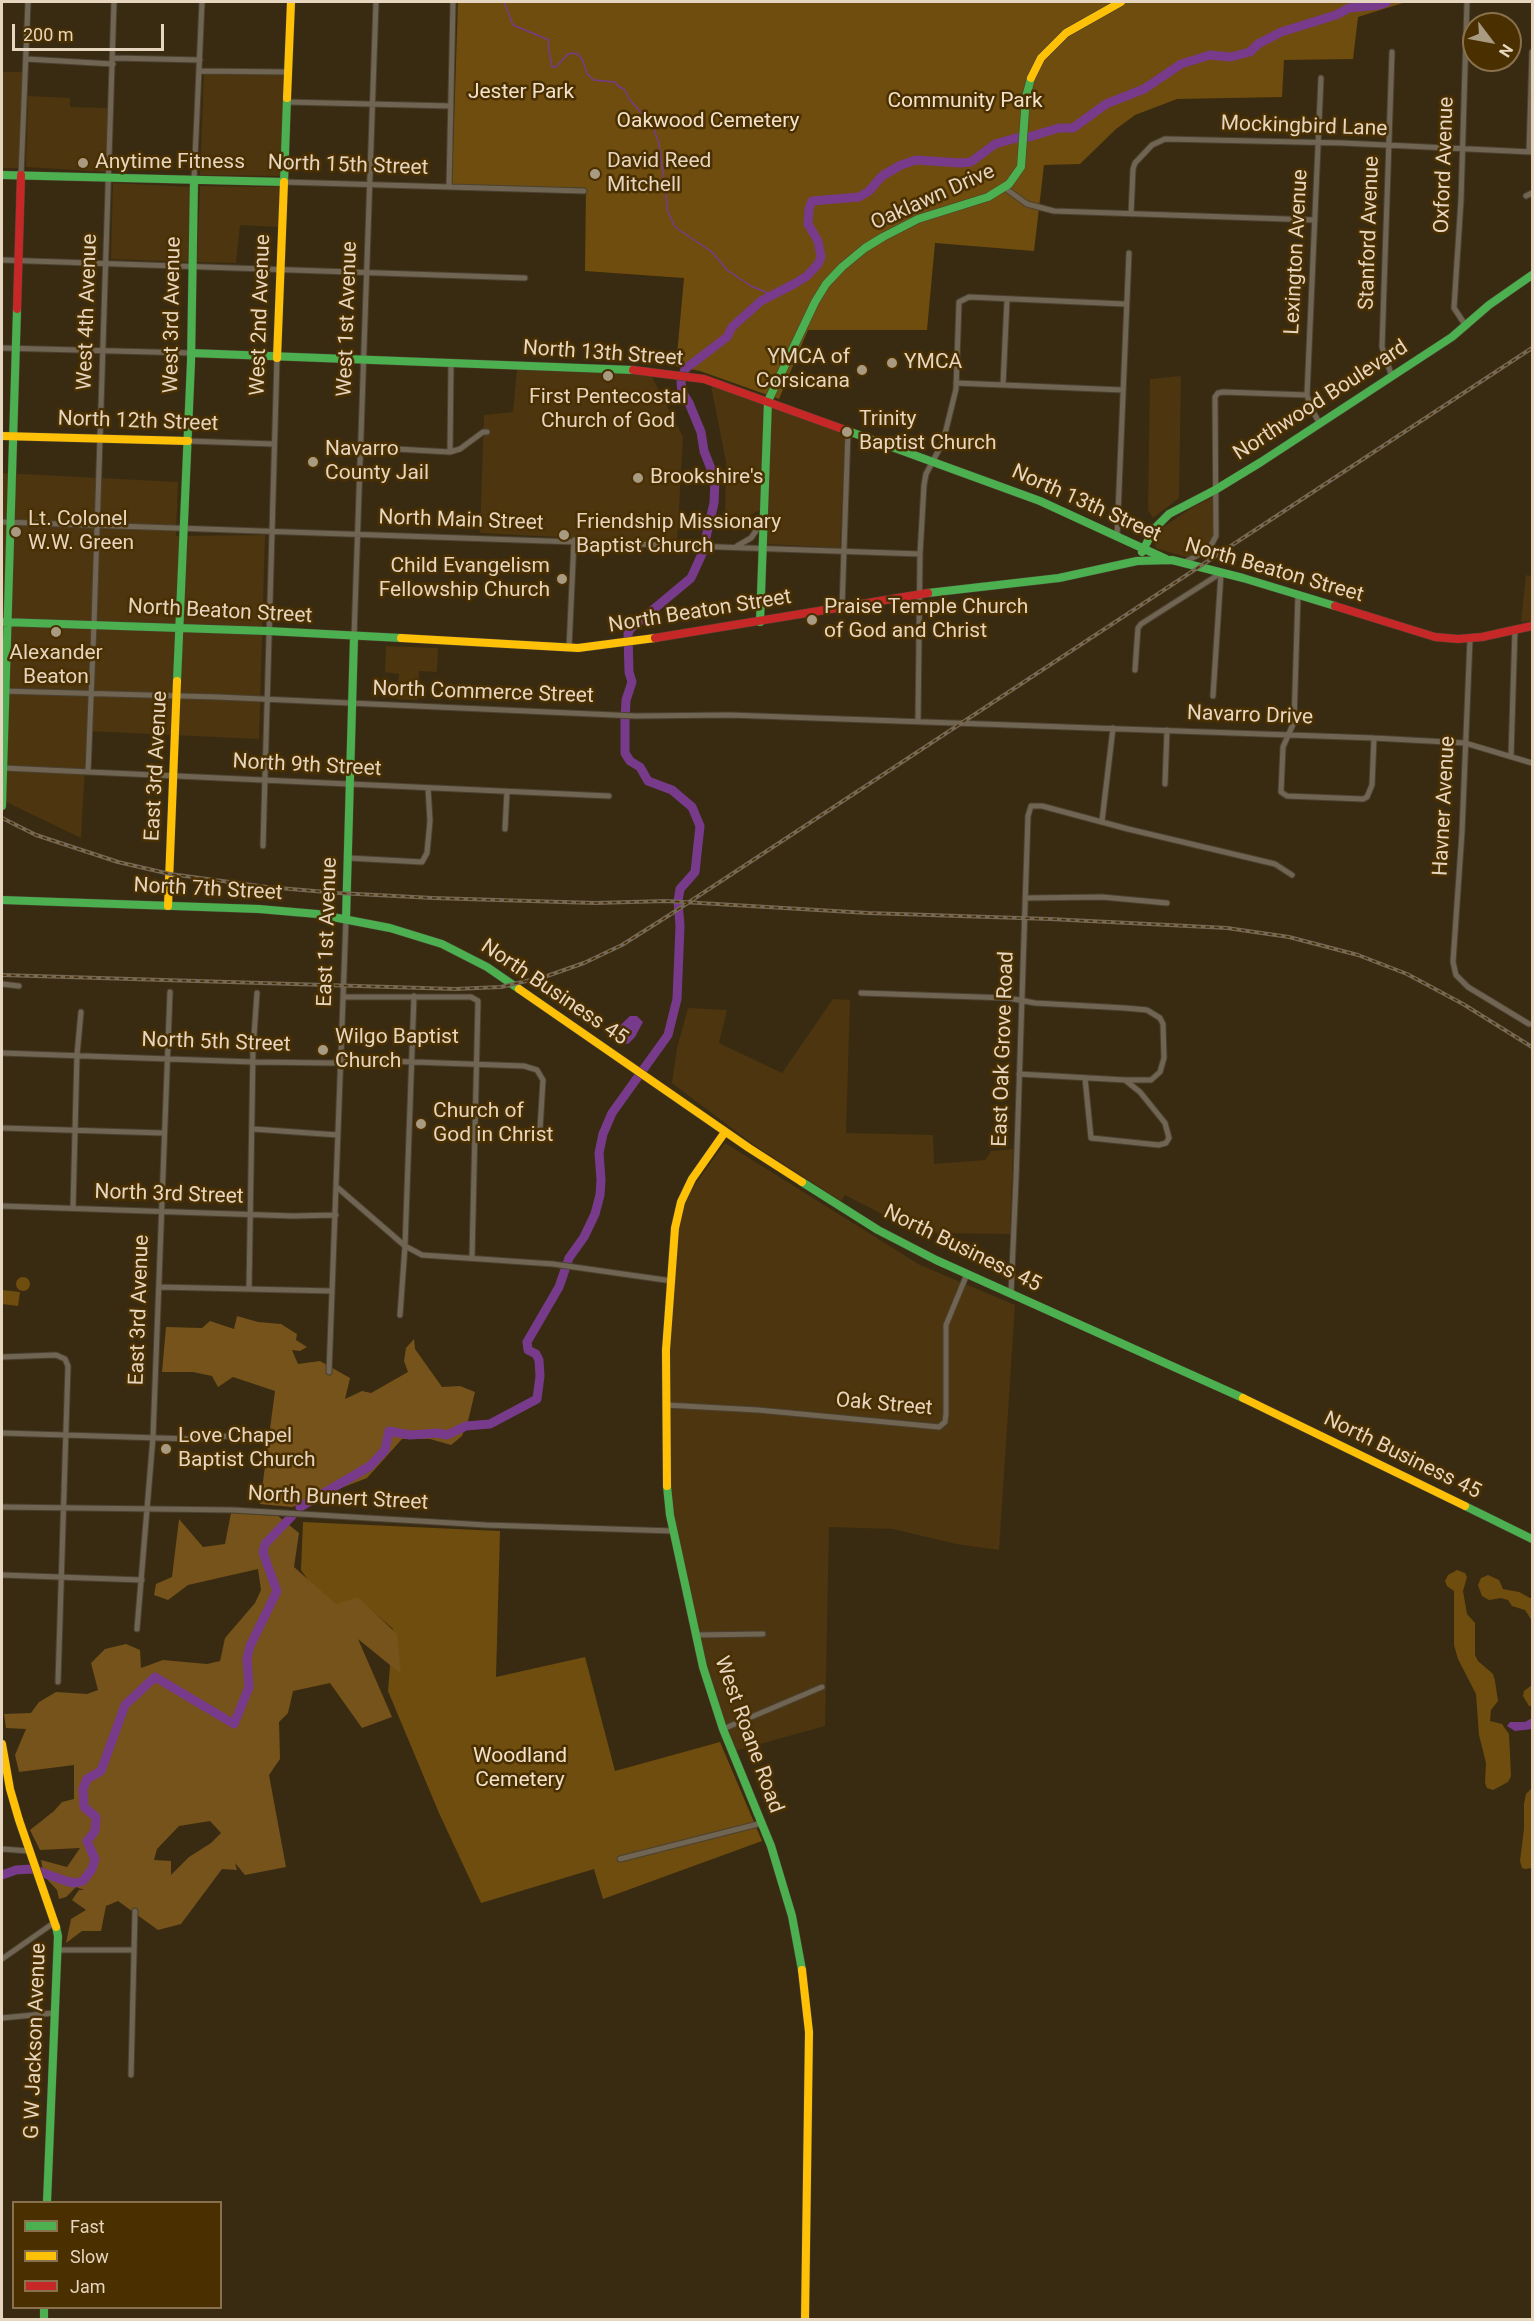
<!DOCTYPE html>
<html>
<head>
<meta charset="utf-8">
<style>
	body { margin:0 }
	#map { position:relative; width:1534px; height:2321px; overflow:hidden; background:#392b11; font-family:Roboto,sans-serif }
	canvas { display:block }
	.frame { position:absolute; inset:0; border:3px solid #e6d5bf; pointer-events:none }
	.legend { position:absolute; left:12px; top:2201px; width:210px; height:108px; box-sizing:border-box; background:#4a2f00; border:2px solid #88714c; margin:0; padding:8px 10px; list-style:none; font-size:18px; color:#e6d5bf }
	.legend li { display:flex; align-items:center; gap:12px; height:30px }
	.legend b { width:30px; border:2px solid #88714c }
	.north { position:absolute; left:1462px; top:12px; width:60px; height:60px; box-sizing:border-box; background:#4a2f00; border:2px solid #88714c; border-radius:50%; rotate:122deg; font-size:16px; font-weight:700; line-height:24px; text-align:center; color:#e6d5bf }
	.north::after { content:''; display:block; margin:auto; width:21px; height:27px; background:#a99a82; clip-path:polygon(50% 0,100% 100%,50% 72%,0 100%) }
	.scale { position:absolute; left:12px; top:24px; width:152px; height:27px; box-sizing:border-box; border:3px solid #e6d5bf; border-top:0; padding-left:8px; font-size:18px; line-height:21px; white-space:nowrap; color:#e6d5bf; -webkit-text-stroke:4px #4a2f00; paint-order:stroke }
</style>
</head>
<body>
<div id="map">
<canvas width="1534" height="2321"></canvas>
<div class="frame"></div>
<ul class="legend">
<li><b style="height:8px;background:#4caf50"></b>Fast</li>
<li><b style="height:8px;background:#ffc107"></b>Slow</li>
<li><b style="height:8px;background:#c62828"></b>Jam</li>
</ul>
<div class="north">N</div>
<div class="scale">200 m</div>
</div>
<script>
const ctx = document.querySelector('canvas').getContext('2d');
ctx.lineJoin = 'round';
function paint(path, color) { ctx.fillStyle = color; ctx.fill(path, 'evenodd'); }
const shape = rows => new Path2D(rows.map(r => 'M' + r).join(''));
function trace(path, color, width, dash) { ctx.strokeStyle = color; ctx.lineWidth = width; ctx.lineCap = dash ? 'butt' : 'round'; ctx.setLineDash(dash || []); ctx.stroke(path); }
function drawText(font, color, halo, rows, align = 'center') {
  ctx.font = font + ' Roboto,sans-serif'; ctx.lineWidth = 5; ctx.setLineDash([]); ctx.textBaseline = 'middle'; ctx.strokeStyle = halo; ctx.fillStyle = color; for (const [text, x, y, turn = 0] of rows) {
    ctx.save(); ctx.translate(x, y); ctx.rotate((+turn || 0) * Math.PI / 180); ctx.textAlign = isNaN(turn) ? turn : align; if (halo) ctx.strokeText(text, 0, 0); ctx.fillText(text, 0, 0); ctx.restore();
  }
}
const built = shape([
	[2,72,23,72,19,168,2,168],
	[204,72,284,75,281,176,200,175],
	[28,96,70,98,70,107,110,108,107,172,26,167],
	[113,183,192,187,189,262,111,259],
	[200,186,281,187,280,227,240,225,236,263,197,262],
	[517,369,651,375,683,437,677,543,480,533,484,415,513,412],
	[1181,376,1179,498,1153,518,1148,510,1150,379],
	[711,386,766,404,762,509,749,516,725,517,726,462],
	[771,406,845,435,840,548,767,544],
	[2,473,178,482,176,536,265,535,259,739,87,731,81,838,2,800],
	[1219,494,1219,535,1208,553,1197,560,1155,548,1158,535,1163,527,1193,507],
	[1526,575,1532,576,1532,621,1521,622],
	[386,646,438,648,437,672,419,671,418,700,397,699,399,674,385,672],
	[833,999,850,1000,846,1133,933,1135,934,1164,985,1160,991,1151,1013,1149,1010,1234,932,1233,930,1239,845,1195,841,1201,754,1145,672,1083,677,1048,688,1008,727,1010,719,1043,782,1073],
	[725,1143,920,1265,1015,1305,999,1550,956,1544,893,1529,829,1527,825,1726,735,1751,712,1689,699,1641,671,1499,670,1438,671,1321,680,1220,686,1201,694,1186]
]);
const green = shape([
	[458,2,1406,2,1358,17,1353,59,1284,60,1282,97,1177,99,1135,115,1116,129,1080,164,1044,165,1034,251,935,243,927,330,808,330,779,399,700,371,676,366,684,278,585,271,586,188,452,185],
	'16 1284a7 7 0 1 1 14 0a7 7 0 1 1-14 0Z',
	[2,1290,20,1292,18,1306,2,1304],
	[303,1522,500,1531,496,1677,585,1657,615,1771,720,1742,762,1841,603,1899,594,1869,481,1903,439,1813,388,1691,393,1629,360,1600,329,1609,301,1570],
	[1457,1570,1465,1573,1467,1577,1463,1591,1467,1614,1475,1623,1475,1655,1478,1661,1493,1674,1495,1681,1498,1701,1491,1710,1490,1721,1502,1724,1509,1734,1511,1776,1508,1782,1493,1790,1487,1788,1485,1783,1486,1763,1479,1735,1476,1694,1458,1659,1454,1645,1454,1591,1447,1586,1445,1581,1448,1575],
	[1488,1575,1499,1580,1503,1589,1519,1592,1532,1599,1532,1621,1525,1610,1512,1606,1508,1600,1501,1598,1489,1600,1482,1596,1478,1585,1481,1578],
	[1532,1685,1532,1706,1529,1706,1523,1696,1524,1691],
	[1532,1788,1532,1868,1525,1869,1522,1868,1520,1861,1524,1829,1524,1804,1526,1794]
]);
const forest = shape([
	[237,1316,258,1322,281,1324,297,1334,296,1340,307,1347,300,1351,292,1350,298,1364,320,1361,350,1378,345,1399,362,1391,371,1393,408,1372,404,1361,406,1348,414,1339,415,1349,442,1387,460,1386,475,1392,468,1421,462,1436,451,1445,430,1439,402,1439,367,1478,292,1507,260,1504,275,1391,233,1377,218,1387,212,1376,193,1372,162,1372,166,1327,202,1328,210,1321,234,1329],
	[231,1513,278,1516,299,1533,294,1567,336,1604,358,1597,397,1634,401,1674,358,1639,392,1717,362,1728,330,1683,293,1691,288,1713,279,1722,280,1759,269,1775,286,1867,245,1875,235,1863,237,1870,222,1869,181,1924,158,1930,118,1901,106,1906,101,1931,82,1931,66,1943,71,1919,86,1910,72,1900,79,1890,84,1890,76,1887,66,1897,59,1899,57,1890,44,1876,41,1860,67,1867,80,1848,40,1850,30,1830,54,1811,62,1802,74,1799,74,1765,19,1772,15,1755,26,1729,6,1728,4,1714,31,1713,39,1702,56,1692,87,1694,98,1690,91,1663,105,1649,126,1644,140,1650,141,1668,163,1660,207,1664,220,1661,225,1638,255,1603,261,1590,258,1569,188,1585,168,1600,154,1595,156,1584,172,1577,179,1519,203,1547,225,1544],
	[210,1821,221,1833,211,1843,189,1857,171,1875,171,1861,154,1860,157,1849,179,1826]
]);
const water = shape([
	[630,1016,637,1016,643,1022,635,1037,628,1044,618,1041,611,1034],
	[1532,1718,1532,1729,1515,1731,1507,1726,1510,1722,1525,1722]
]);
const stream = shape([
	[504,2,513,25,549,40,548,44,552,67,556,67,567,55,572,53,578,54,583,61,587,74,594,80,615,82,618,86,624,89,630,100,652,125,659,143,668,212,675,227,712,252,727,270,751,286,773,295]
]);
const river = shape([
	[1029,137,1059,128,1073,128,1106,104,1144,89,1181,64,1210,55,1230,57,1250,52,1258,44,1281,32,1336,15,1349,8,1379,5,1387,2],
	[300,1507,370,1466,385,1450,389,1431,410,1435,438,1433,447,1435,466,1426,490,1424,537,1399,540,1376,539,1360,536,1354,528,1350,527,1342,559,1287,569,1258,584,1237,595,1214,600,1195,601,1180,599,1153,603,1134,612,1113,668,1035,677,999,680,926,678,901,680,889,695,872,700,826,692,807,672,790,648,781,640,767,630,761,625,753,625,721,626,700,632,682,629,672,628,634,630,629,691,578,702,554,714,503,715,479,704,451,701,432,689,403,682,392,681,382,685,369,727,337,732,327,761,301,794,284,807,276,818,264,821,257,818,241,808,224,809,209,812,201,859,197,869,191,882,176,901,165,916,160,960,163,971,162,995,144,1020,137],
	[2,1875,16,1870,32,1869,66,1881,75,1883,83,1881,92,1869,95,1859,87,1841,95,1831,96,1817,84,1807,83,1789,87,1779,101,1771,125,1705,155,1677,234,1724,249,1687,247,1659,250,1646,277,1591,267,1564,263,1552,265,1544,292,1516]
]);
const street = shape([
	[113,58,200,60],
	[26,59,113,64],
	[199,71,289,72],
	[287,102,451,106],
	[1529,152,1532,52],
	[21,175,28,2],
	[194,180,202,2],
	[284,182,584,191],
	[449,187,453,2],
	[1005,188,1027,204,1054,211,1315,220],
	[1526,196,1532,193],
	[1131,214,1133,169,1135,163,1152,145,1165,139,1343,143,1532,152],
	[2,260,525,278],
	[1466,326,1454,308,1461,200,1467,2],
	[2,348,191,353],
	[1392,377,1382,347,1392,52],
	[956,383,1123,390],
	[1003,385,1007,300],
	[1320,424,1311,408,1307,395,1321,78],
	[188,441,274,444],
	[360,447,450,452,460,449,483,432,487,432],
	[450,452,451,364],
	[2,522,920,554],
	[1117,537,1129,253],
	[737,546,751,538,762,522],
	[1185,562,1209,549,1216,536,1215,397,1218,393,1223,392,1307,395],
	[1298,595,1294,722,1283,747,1281,792,1287,796,1363,799,1367,797,1372,785,1374,738],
	[842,608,848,432],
	[354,637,376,2],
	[1470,639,1462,832,1453,962,1456,975,1468,987,1529,1024],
	[569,648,574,540],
	[1135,670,1138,628,1141,624,1221,573],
	[2,691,218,697,636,716,730,715,1374,738,1465,743,1532,763],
	[1213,696,1221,573],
	[918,721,920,554,924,485,926,474,943,442,956,389,959,302,969,297,1125,304],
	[1511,756,1515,629],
	[3,768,609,796],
	[88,772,94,624,114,2],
	[1165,784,1167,730],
	[1102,821,1113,728],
	[505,829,507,791],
	[263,846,277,358],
	[348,858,422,862,427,853,430,821,428,788],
	[1026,898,1102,897,1167,903],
	[2,984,19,986],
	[861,993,1008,998,1035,1003,1125,1008,1147,1010,1160,1018,1163,1024,1164,1058,1160,1072,1151,1080,1125,1080,1019,1074],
	[344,997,471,997,478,1001,472,1258],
	[2,1053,253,1062,332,1063,359,1060,524,1066,537,1070,543,1080,540,1129],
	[1085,1078,1091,1138,1159,1145,1166,1143,1169,1138,1165,1123,1140,1092,1125,1080],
	[2,1128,163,1133],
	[253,1129,338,1135],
	[338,1188,405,1246,422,1255,553,1264,672,1281],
	[2,1206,293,1216,336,1215],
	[73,1208,77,1055,81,1012],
	[159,1287,332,1291],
	[249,1289,253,1050,257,993],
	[1011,1294,1016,1179,1028,816,1031,806,1042,806,1128,829,1275,864,1292,875],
	[400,1315,405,1246,414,996],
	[2,1357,56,1355,65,1359,68,1366,58,1682],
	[329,1372,346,919],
	[666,1405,758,1410,939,1427,945,1422,946,1414,946,1325,967,1274],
	[2,1433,191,1439,229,1436],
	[2,1507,234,1510,486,1525,673,1531],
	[2,1575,142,1580],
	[137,1629,153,1437,170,992],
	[695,1635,763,1634],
	[723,1729,822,1687],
	[2,1849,29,1851],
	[620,1859,762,1823],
	[58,1950,134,1950],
	[2,1959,55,1922],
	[2,2018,54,2013],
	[131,2075,135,1911]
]);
const fast = shape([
	[2,175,284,182,287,98],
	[191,353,633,370],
	[848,431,1040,501,1166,559],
	[1142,552,1154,529,1169,514,1215,490,1261,462,1452,337,1489,305,1532,275],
	[928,593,1059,578,1137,561,1172,560,1243,578,1335,606],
	[2,622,268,631,401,638],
	[760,622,768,401,815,302,826,284,842,267,865,248,883,237,918,219,988,197,1009,184,1021,167,1026,97,1031,78],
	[177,681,191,362,194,180],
	[2,806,17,309],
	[2,900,259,909,317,914,390,928,442,944,487,967,519,989],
	[346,919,354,637],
	[802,1182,878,1230,936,1260,1243,1398],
	[667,1486,670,1515,703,1667,723,1729,771,1846,792,1916,802,1970],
	[1465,1506,1532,1539],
	[47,2202,58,1936,56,1927],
	[44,2308,44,2320]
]);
const slow = shape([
	[1031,78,1041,58,1066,33,1121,2],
	[287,98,291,2],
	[277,358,284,182],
	[2,436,188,441],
	[401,638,578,648,655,638],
	[168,906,177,681],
	[519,989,749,1148,802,1182],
	[1243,1398,1465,1506],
	[667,1486,666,1350,675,1228,681,1202,692,1179,725,1132],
	[2,1744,10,1789,19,1820,56,1927],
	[802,1970,809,2032,805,2320]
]);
const jam = shape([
	[17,309,21,175],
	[633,370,704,379,848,431],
	[1335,606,1435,637,1458,639,1482,637,1532,626],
	[655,638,928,593]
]);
const rail = shape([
	[2,818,36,835,118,862,170,874,267,887,338,893,433,898,595,903,666,901,868,913,1050,919,1227,928,1289,937,1358,955,1407,974,1463,1004,1532,1047],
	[2,975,455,989,501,987,547,976,584,963,622,945,671,914,1532,348]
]);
const markers = [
	[83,163,6,"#a99a82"],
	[595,174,6,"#a99a82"],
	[892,363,6,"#a99a82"],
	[862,370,6,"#a99a82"],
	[608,376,6,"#a99a82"],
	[847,432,6,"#a99a82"],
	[313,462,6,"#a99a82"],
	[638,478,6,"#a99a82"],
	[16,532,6,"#a99a82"],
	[564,535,6,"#a99a82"],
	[562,579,6,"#a99a82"],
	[812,620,6,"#a99a82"],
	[56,632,6,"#a99a82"],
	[323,1050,6,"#a99a82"],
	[421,1124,6,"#a99a82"],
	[166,1449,6,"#a99a82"]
];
const parkNames = [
	["Jester Park",521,93],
	["Community Park",965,102],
	["Oakwood Cemetery",708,122],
	["Woodland",520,1757],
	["Cemetery",520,1781]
];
const streetNames = [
	["Mockingbird Lane",1304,127,2],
	["Oxford Avenue",1445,165,-88],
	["North 15th Street",348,166,2],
	["Oaklawn Drive",933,198,-24],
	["Stanford Avenue",1370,233,-88],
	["Lexington Avenue",1297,252,-87],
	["West 4th Avenue",88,312,-88],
	["West 3rd Avenue",173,315,-89],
	["West 2nd Avenue",261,315,-88],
	["West 1st Avenue",348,319,-88],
	["North 13th Street",603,354,4],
	["Northwood Boulevard",1321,401,-33],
	["North 12th Street",138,422,2],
	["North 13th Street",1086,504,24],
	["North Main Street",461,521,2],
	["North Beaton Street",1274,571,16],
	["North Beaton Street",220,612,3],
	["North Beaton Street",700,612,-9],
	["North Commerce Street",483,693,2],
	["Navarro Drive",1250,716,2],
	["East 3rd Avenue",157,766,-87],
	["North 9th Street",307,766,3],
	["Havner Avenue",1445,806,-87],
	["North 7th Street",208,890,3],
	["East 1st Avenue",328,932,-88],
	["North Business 45",554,993,34],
	["North 5th Street",216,1043,2],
	["East Oak Grove Road",1004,1049,-88],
	["North 3rd Street",169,1195,2],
	["North Business 45",962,1249,26],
	["East 3rd Avenue",140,1310,-88],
	["Oak Street",884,1405,5],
	["North Business 45",1402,1456,26],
	["North Bunert Street",338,1499,3],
	["West Roane Road",748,1735,70],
	["G W Jackson Avenue",36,2041,-88]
];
const poiNames = [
	["David Reed",607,162],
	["Mitchell",607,186],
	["Anytime Fitness",95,163],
	["YMCA of",850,358,"right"],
	["Corsicana",850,382,"right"],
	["YMCA",904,363],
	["First Pentecostal",608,398,"center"],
	["Church of God",608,422,"center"],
	["Trinity",859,420],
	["Baptist Church",859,444],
	["Navarro",325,450],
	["County Jail",325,474],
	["Brookshire's",650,478],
	["Lt. Colonel",28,520],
	["W.W. Green",28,544],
	["Friendship Missionary",576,523],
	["Baptist Church",576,547],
	["Child Evangelism",550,567,"right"],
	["Fellowship Church",550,591,"right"],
	["Praise Temple Church",824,608],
	["of God and Christ",824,632],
	["Alexander",56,654,"center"],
	["Beaton",56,678,"center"],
	["Wilgo Baptist",335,1038],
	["Church",335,1062],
	["Church of",433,1112],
	["God in Christ",433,1136],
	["Love Chapel",178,1437],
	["Baptist Church",178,1461]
];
paint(built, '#4c350f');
paint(green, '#6f4d0e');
paint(forest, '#75531a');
paint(water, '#783b8b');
trace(stream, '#783b8b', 1.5);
trace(river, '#783b8b', 9);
trace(street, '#4b4130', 7);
trace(fast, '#4b4130', 9);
trace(slow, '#4b4130', 9);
trace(jam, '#4b4130', 9);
trace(street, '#706552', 5);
trace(fast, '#4caf50', 8);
trace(slow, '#ffc107', 8);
trace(jam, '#c62828', 8);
trace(rail, '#746857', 4);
trace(rail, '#4a2f00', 1.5, [4.5]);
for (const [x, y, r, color] of markers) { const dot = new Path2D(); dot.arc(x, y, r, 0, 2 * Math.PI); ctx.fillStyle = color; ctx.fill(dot); trace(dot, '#4a2f00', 2); }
drawText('21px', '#f2e1c9', '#4a2f00', parkNames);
drawText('21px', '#e6d5bf', '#4a2f00', streetNames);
drawText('21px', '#e6d5bf', '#4a2f00', poiNames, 'left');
</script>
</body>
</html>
